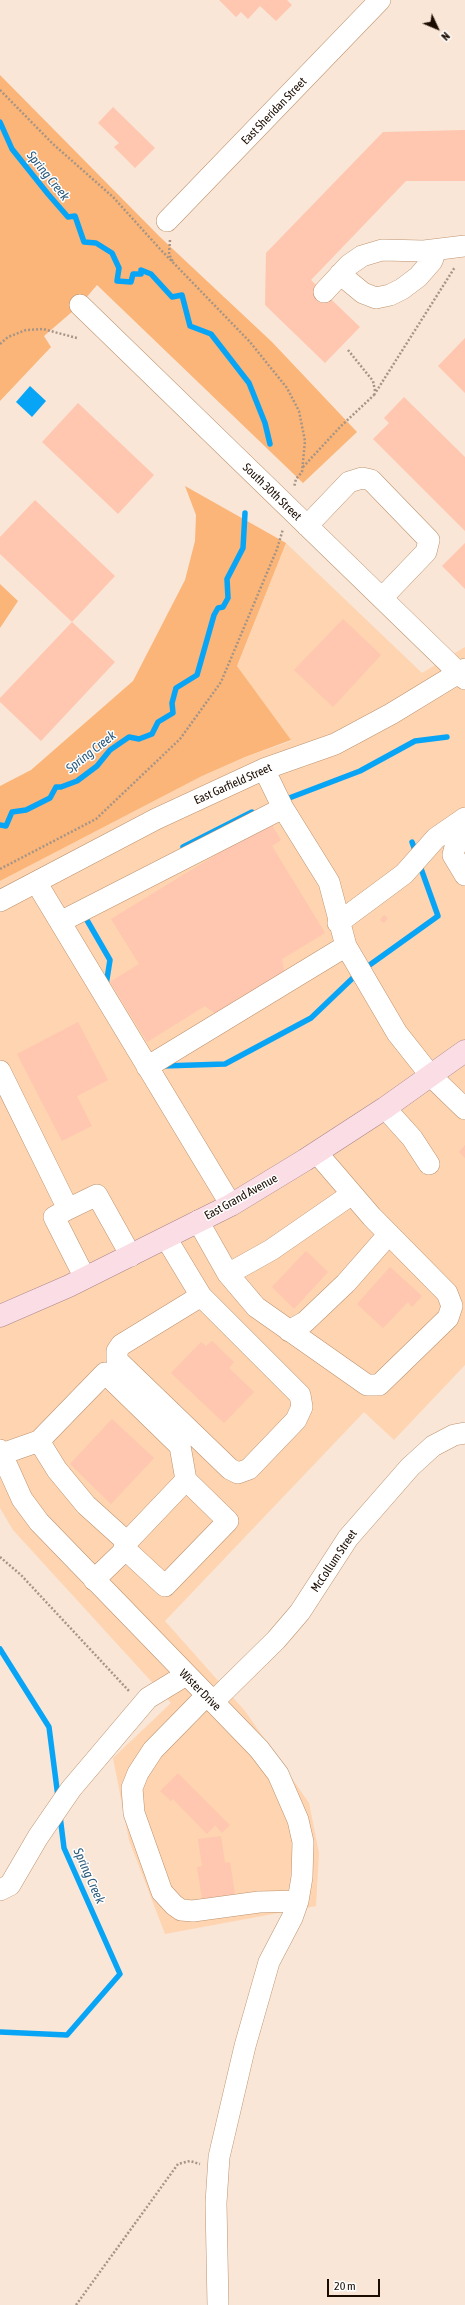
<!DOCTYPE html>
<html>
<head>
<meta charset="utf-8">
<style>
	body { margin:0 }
	#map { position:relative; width:465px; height:2305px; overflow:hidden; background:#f9e6d7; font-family:"Asap Condensed",sans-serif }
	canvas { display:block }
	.north { position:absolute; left:417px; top:8px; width:40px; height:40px; -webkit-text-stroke:3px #fff; paint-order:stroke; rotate:134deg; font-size:11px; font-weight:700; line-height:16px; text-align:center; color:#1b0c01 }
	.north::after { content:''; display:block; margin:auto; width:14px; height:18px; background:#1b0c01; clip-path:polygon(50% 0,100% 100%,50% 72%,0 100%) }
	.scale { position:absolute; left:327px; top:2279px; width:53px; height:18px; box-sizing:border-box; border:2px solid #1b0c01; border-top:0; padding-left:5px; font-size:12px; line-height:14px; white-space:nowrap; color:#1b0c01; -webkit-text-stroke:3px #fff; paint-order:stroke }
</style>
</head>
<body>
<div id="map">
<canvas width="465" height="2305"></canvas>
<div class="north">N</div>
<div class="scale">20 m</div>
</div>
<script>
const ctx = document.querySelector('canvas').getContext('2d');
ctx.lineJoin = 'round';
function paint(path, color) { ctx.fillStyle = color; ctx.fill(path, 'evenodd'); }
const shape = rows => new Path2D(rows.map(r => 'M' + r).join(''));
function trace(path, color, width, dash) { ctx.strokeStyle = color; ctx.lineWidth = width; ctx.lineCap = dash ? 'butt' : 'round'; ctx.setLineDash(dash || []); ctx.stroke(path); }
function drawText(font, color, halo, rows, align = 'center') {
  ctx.font = font + ' "Asap Condensed",sans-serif'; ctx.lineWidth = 3; ctx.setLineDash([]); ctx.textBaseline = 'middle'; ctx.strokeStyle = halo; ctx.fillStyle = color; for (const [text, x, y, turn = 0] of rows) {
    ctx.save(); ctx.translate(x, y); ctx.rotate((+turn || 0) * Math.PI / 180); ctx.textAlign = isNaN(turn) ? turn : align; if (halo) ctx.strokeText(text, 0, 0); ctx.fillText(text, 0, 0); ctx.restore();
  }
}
const built = shape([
	[286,543,422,673,465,647,465,1365,394,1440,364,1412,165,1621,245,1711,309,1803,319,1853,316,1906,165,1934,129,1840,113,1758,171,1703,13,1530,0,1508,0,881,202,776,245,757,291,741,237,666]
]);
const green = shape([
	[0,75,160,237,272,342,357,432,303,483,97,285,80,305,44,336,51,347,0,401],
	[185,486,286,543,237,666,291,740,245,757,202,776,0,881,0,786,31,770,133,681,185,580,195,541,196,515],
	[0,584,18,601,0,628]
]);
const water = shape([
	[30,386,46,401,32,417,16,402]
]);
const stream = shape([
	[0,122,12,149,48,194,68,217,75,216,84,242,96,243,112,253,119,268,117,281,131,282,133,274,141,274,141,270,151,274,172,297,182,295,190,326,211,334,249,383,265,423,270,444],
	[284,800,360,771,415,741,447,737],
	[0,825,6,826,12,812,26,810,50,798,56,787,61,787,77,781,97,766,110,750,129,737,139,739,152,734,158,722,173,713,172,703,176,688,197,675,214,615,218,608,223,607,228,598,227,579,243,548,245,513],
	[412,842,416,853],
	[183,847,252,812],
	[84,915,110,960,106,985],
	[364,969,438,916,419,863],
	[163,1066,225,1064,311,1018,357,974],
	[0,1649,49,1727,58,1797],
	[0,2032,67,2035,120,1974,64,1848,60,1816]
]);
const building = shape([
	[219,0,287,0,292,5,276,21,260,6,248,19,241,12,236,17],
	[113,107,155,148,135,168,114,147,119,143,98,123],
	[465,130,465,181,406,181,311,280,360,327,325,363,265,305,266,253,383,132],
	[465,338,465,393,438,366],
	[404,397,465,457,465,531,373,439,389,423,384,418],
	[78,403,154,475,118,514,42,442],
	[35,500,115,576,72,622,0,554,0,537],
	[465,543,465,589,442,566],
	[343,619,381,655,333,707,294,670],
	[72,622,115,662,41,741,0,702,0,698],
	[270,822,281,840,272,846,325,933,282,959,285,977,220,1017,205,1006,147,1042,110,982,139,964,111,919],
	[384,915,388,918,384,923,380,920],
	[78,1022,108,1080,77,1096,92,1126,62,1141,17,1054],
	[465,1145,465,1158,459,1152],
	[306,1251,328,1272,294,1309,272,1287],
	[390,1267,422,1296,412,1307,408,1302,383,1328,357,1304],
	[212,1341,234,1362,229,1368,254,1392,224,1423,171,1373,201,1342,206,1346],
	[112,1419,154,1458,111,1504,70,1464],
	[178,1773,230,1825,222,1833,215,1825,207,1834,173,1799,171,1801,160,1791],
	[221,1836,225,1863,230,1862,236,1901,203,1905,197,1867,202,1866,198,1839]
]);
const path = shape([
	[0,90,53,144,113,197,160,249,250,342,287,388,299,411,305,441,302,472,296,479,294,487],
	[170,240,169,254,173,262],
	[0,344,8,337,26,330,43,329,77,338],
	[348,350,373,381,375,391],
	[374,395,455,267],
	[303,467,340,427,374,395],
	[0,869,96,819,180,739,221,682,277,549,283,529],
	[0,1557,21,1575,129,1691],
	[76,2305,178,2164,190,2161,200,2164]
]);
const minor = shape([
	[167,221,380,0],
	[340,274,363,293,376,298,390,295,402,289,418,277,432,261,436,250],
	[324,292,349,265,362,256,382,250,424,251,465,246],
	[80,305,465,679],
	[307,526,349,482,362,478,371,480,429,540,426,552,382,598],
	[264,769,283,808,329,882,346,946,397,1033,431,1076,465,1109],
	[465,836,455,847,453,855,465,875],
	[36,882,231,1205],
	[0,901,156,819,264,769,335,744,391,714,465,669],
	[60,922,283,808],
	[338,923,404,874,436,838,465,818],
	[147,1067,346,946],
	[0,1071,68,1209,54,1217,85,1278],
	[385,1108,412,1138,429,1164],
	[68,1209,97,1195,131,1256],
	[198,1221,228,1274,256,1307,367,1385,379,1385,448,1318,452,1306,447,1293,372,1217,317,1153],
	[166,1238,201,1296,300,1395,302,1407,296,1420,249,1469,238,1473,230,1469,117,1360,117,1351,121,1345,201,1296],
	[228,1274,271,1250,352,1194],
	[289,1331,305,1322,346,1283,389,1234],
	[39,1441,57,1470,86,1505,127,1542],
	[0,1450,22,1499,39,1522,259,1749,278,1774,298,1820,303,1842,302,1877,298,1901,292,1918,269,1962,245,2046,219,2157,216,2203,218,2305],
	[2,1454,39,1441,105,1373,180,1446,186,1480,127,1542,122,1553,94,1580],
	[124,1548,165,1586,228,1521,186,1480],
	[206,1696,153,1750,138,1773,132,1788,134,1813,162,1892,174,1905,181,1910,193,1911,259,1902,298,1901],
	[213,1702,276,1640,300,1612,348,1538,410,1467,433,1446,454,1435,465,1433],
	[0,1890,10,1885,38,1837,71,1789,148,1698,186,1675]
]);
const major = shape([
	[0,1316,69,1286,231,1205,305,1160,385,1108,465,1051]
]);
const streetNames = [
	["East Sheridan Street",274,111,-46],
	["South 30th Street",272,492,44],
	["East Garfield Street",233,784,-24],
	["East Grand Avenue",241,1197,-29],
	["McCollum Street",334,1561,-56],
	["Wister Drive",200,1690,45]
];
const waterNames = [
	["Spring Creek",48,176,51],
	["Spring Creek",91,752,-38],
	["Spring Creek",89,1876,66]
];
paint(built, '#fed4b1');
paint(green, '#fbb578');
paint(water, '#08a5f6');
trace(stream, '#08a5f6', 5.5);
paint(building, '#ffc6b0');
trace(minor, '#be936e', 22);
trace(major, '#aa868a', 23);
trace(path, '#a69587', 2.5, [2, 2]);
trace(minor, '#fff', 21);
trace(major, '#fadde5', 22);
drawText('12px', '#1b0c01', '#fff', streetNames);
drawText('italic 13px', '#2a5a7c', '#fff', waterNames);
</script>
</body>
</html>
